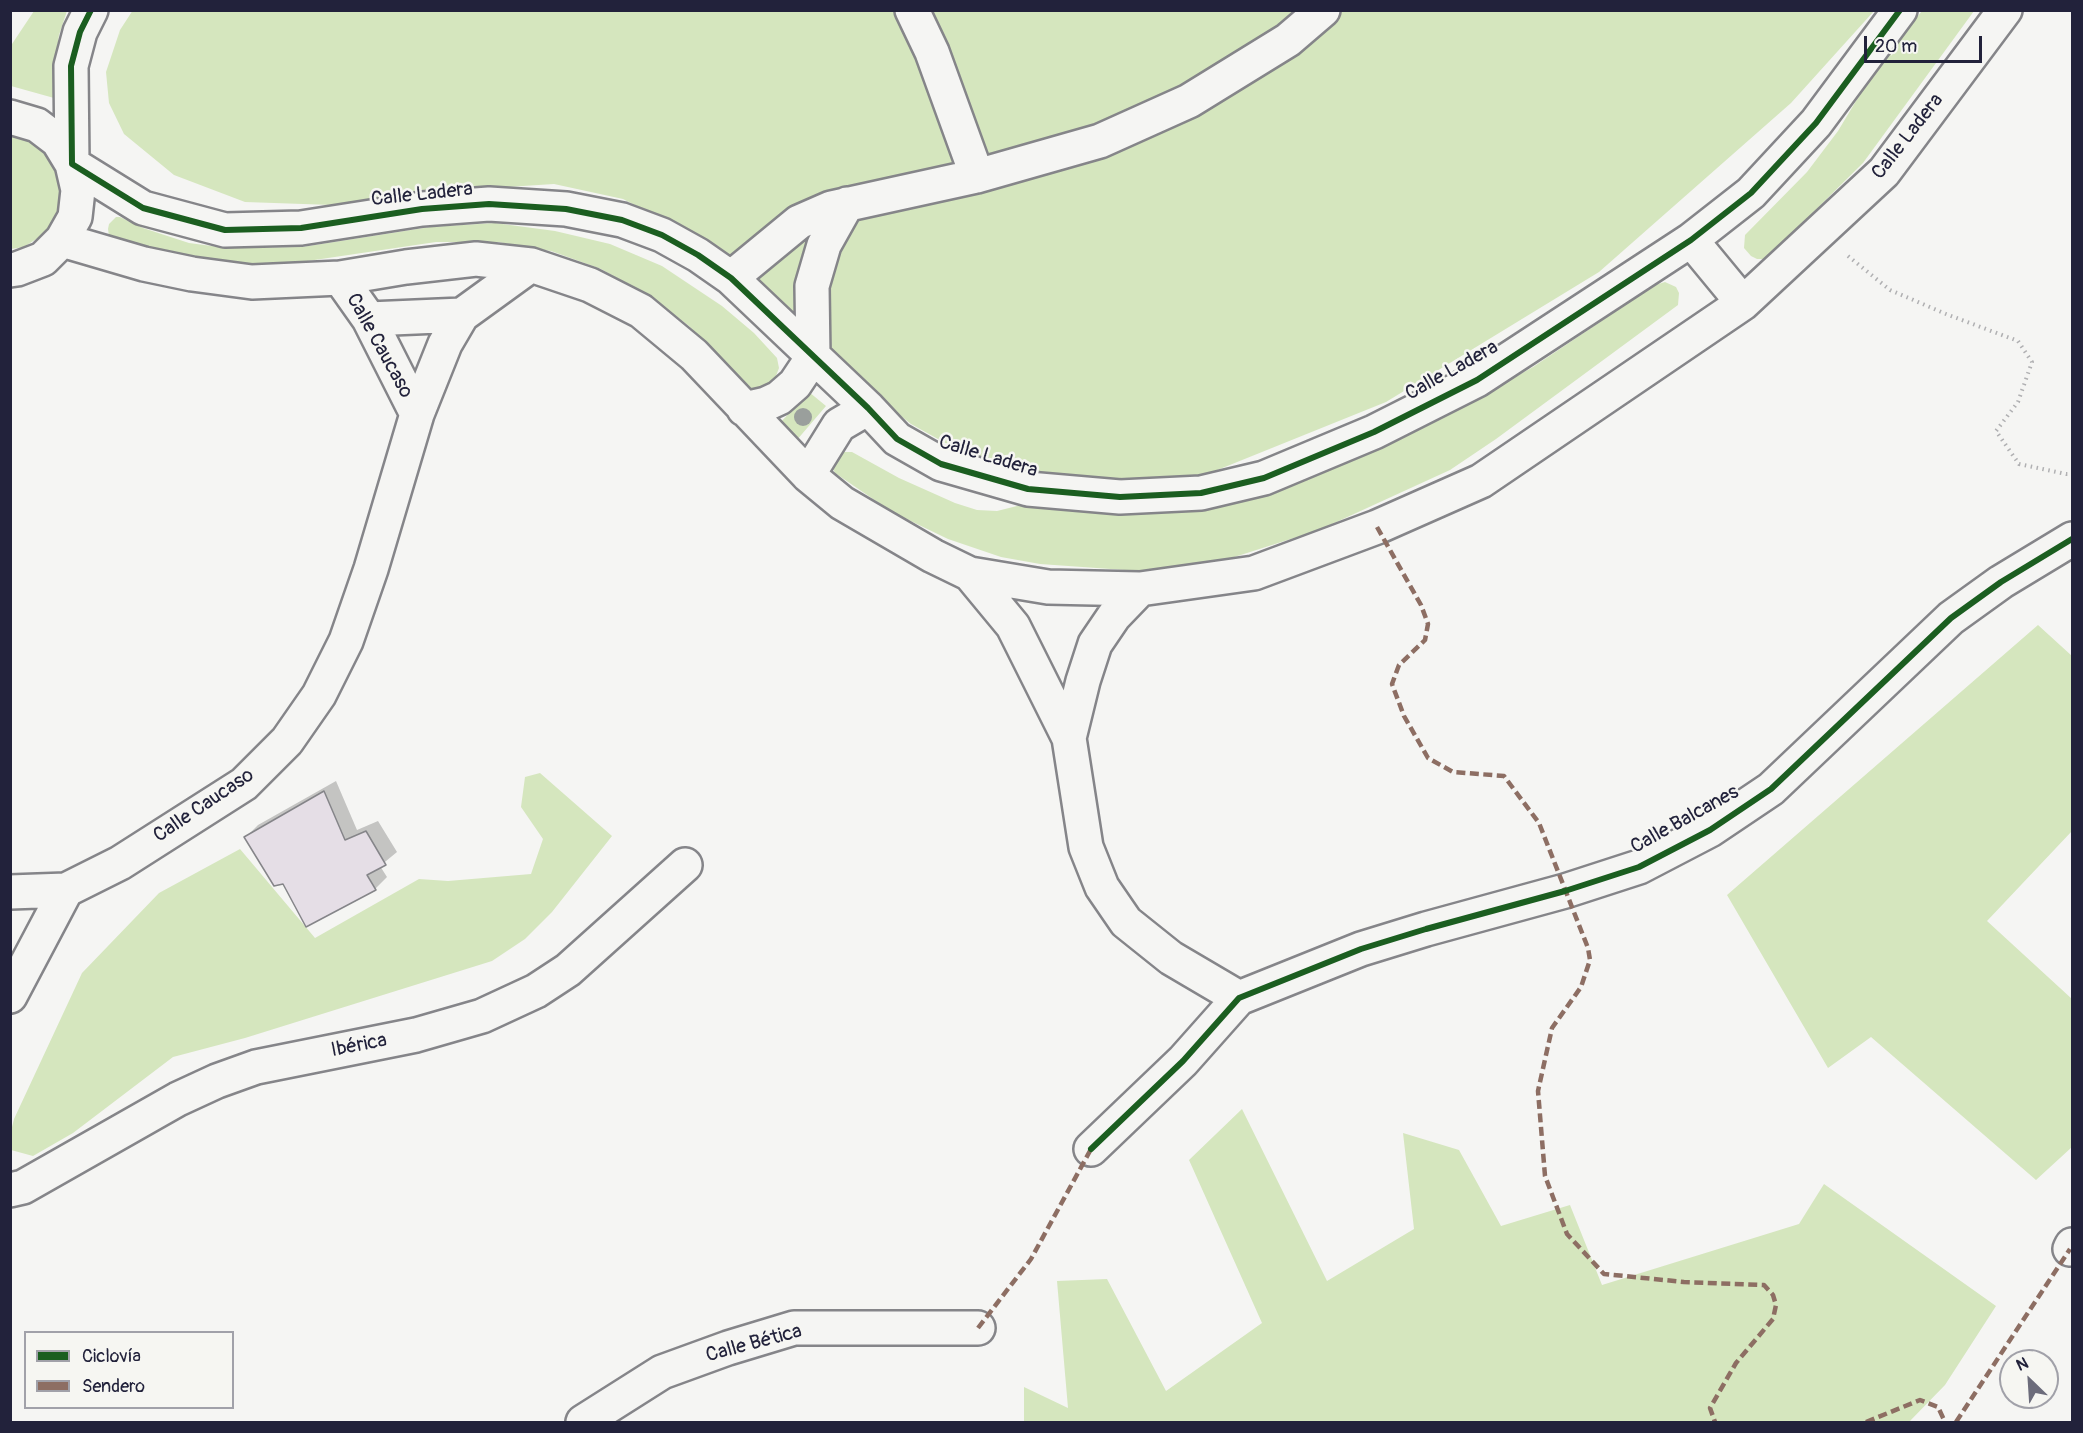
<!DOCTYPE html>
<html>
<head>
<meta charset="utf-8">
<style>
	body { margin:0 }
	#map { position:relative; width:2083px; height:1433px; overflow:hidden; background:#f5f5f3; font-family:Pangolin,sans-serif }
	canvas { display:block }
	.frame { position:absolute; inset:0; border:12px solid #22223b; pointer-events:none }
	.legend { position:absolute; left:24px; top:1331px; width:210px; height:78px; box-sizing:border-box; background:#f6f6f2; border:2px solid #a1a1a9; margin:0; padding:8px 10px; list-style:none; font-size:18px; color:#22223b }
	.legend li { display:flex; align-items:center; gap:12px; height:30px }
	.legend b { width:30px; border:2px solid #a1a1a9 }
	.north { position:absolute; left:1999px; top:1349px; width:60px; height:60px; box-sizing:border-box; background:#f6f6f2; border:2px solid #a1a1a9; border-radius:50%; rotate:335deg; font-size:16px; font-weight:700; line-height:24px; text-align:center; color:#22223b }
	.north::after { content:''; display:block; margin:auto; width:21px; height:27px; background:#6c6c7b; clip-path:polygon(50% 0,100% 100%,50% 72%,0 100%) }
	.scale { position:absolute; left:1864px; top:36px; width:118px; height:27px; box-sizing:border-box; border:3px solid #22223b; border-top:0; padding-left:8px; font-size:18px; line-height:21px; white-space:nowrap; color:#22223b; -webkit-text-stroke:4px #f6f6f2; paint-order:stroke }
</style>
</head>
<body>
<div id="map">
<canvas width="2083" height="1433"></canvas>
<div class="frame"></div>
<ul class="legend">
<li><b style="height:8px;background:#1b5e20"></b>Ciclovía</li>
<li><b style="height:8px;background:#8d6e63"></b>Sendero</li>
</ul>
<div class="north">N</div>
<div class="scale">20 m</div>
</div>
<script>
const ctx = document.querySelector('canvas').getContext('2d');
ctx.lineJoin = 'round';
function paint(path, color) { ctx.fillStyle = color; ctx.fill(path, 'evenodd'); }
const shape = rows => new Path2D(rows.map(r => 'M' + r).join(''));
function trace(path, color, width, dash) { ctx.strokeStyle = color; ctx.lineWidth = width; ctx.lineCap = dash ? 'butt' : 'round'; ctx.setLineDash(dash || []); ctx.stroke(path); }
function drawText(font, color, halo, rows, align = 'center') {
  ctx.font = font + ' Pangolin,sans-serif'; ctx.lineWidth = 5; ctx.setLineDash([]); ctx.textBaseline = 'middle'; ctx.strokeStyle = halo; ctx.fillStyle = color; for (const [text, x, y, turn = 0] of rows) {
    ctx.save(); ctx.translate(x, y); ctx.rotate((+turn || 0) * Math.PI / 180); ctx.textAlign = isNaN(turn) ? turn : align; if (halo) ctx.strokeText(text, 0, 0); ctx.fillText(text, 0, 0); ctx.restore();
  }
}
const green = shape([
	[133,10,1874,11,1791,103,1599,272,1386,402,1200,477,1113,482,1026,475,956,449,911,424,853,378,688,232,623,199,554,184,461,190,332,205,245,202,174,175,124,134,109,103,106,72,120,30],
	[34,11,67,11,59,35,54,70,54,98,11,86,10,47],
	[1922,11,1974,11,1863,163,1766,259,1757,259,1751,256,1744,248,1745,235,1807,172,1838,131,1880,61],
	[10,135,28,140,41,148,50,159,59,180,60,201,54,221,44,234,24,247,11,249],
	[116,217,120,217,143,228,189,243,227,248,302,247,430,227,495,223,555,231,610,244,662,266,722,306,754,333,777,358,779,368,774,381,769,385,752,389,745,385,689,326,651,297,601,269,551,251,498,242,436,242,301,262,228,264,114,241,109,236,108,229,109,224],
	[1665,282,1676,287,1679,293,1678,305,1496,439,1450,470,1319,530,1225,560,1139,571,1040,564,1001,557,948,539,892,512,835,473,833,469,833,465,837,452,852,452,899,478,955,503,977,510,997,511,1025,504,1302,480,1438,420,1533,367,1655,285],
	[809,392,826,406,796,441,779,424],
	[2038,625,2072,656,2072,831,1987,921,2072,999,2072,1147,2036,1180,1871,1037,1828,1068,1727,895],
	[540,773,612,836,552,912,525,939,492,961,245,1038,173,1057,73,1133,33,1156,11,1150,11,1131,14,1119,82,973,159,893,240,849,315,938,419,879,448,881,531,874,543,839,521,807,525,777],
	[1242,1109,1327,1281,1414,1229,1403,1133,1459,1150,1501,1226,1570,1205,1602,1285,1799,1224,1824,1184,1996,1306,1945,1385,1909,1422,1024,1422,1024,1387,1068,1408,1057,1281,1107,1279,1166,1391,1262,1323,1189,1160]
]);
const shadow = shape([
	[336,781,357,830,378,821,397,852,380,866,387,877,375,889,307,925,283,882,246,837,258,825]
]);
const building = shape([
	[324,791,345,840,366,831,386,865,367,875,376,890,306,927,283,884,274,886,244,837,324,791]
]);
const path = shape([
	[1848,256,1890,290,1946,314,2018,341,2032,362,2018,402,1996,431,2019,464,2066,474,2072,474]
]);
const street = shape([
	[91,10,80,32,71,66,72,164,143,208,225,230,301,228,422,209,489,204,566,209,622,220,662,235,698,255,731,278,868,408,897,439,941,464,1028,489,1120,497,1201,493,1264,478,1374,432,1477,380,1691,240,1751,193,1816,123,1900,10],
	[912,10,932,52,977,176],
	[10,117,37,125,58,141,72,164,78,190,75,217,62,240,43,259,17,269,10,270],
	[62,240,144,264,192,274,252,282,340,278,406,267,476,259,531,265,590,285,641,311,694,355,808,475,842,503,933,556,970,574,1048,587,1140,589,1254,573,1377,527,1481,481,1743,303,1884,172,2005,10],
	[1691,240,1743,303],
	[340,278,369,319,417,414],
	[731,278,799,222,831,208,977,176,1100,141,1189,101,1288,40,1323,10],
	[369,319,462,315],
	[744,409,766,404,779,398,795,384,813,357,812,286,824,245,847,204],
	[808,475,839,425,868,408],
	[970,574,1013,626,1069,738,1086,847,1102,887,1126,922,1171,958,1239,998],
	[1069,738,1083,681,1095,644,1114,616,1140,589],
	[10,892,66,890],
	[10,996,66,890,120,863,244,784,287,741,319,695,346,641,371,569,417,414,445,344,462,315,531,265],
	[1091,1149,1183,1061,1239,998,1361,949,1426,929,1565,891,1639,867,1710,830,1771,789,1951,618,2001,582,2072,539],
	[10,1190,23,1187,178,1099,217,1081,256,1067,416,1035,482,1016,536,991,568,970,685,865],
	[2070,1249,2072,1245],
	[583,1422,662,1372,728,1348,794,1328,978,1328]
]);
const quiet = shape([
	[1377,527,1421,605,1428,624,1425,640,1399,665,1392,684,1404,716,1428,758,1453,772,1504,776,1539,823,1588,948,1590,960,1581,987,1552,1028,1538,1091,1545,1176,1567,1234,1604,1274,1684,1282,1764,1285,1773,1295,1776,1305,1773,1319,1736,1363,1710,1408,1715,1422],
	[978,1328,1031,1259,1091,1149],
	[1866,1422,1920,1400,1938,1407,1945,1422],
	[1956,1422,2070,1249]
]);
const cycleway = shape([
	[91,10,80,32,71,66,72,164,143,208,225,230,301,228,422,209,489,204,566,209,622,220,662,235,698,255,731,278,868,408,897,439,941,464,1028,489,1120,497,1201,493,1264,478,1374,432,1477,380,1691,240,1751,193,1816,123,1900,10],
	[1091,1149,1183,1061,1239,998,1361,949,1426,929,1565,891,1639,867,1710,830,1771,789,1951,618,2001,582,2072,539]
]);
const trees = [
	[803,417]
];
const streetNames = [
	["Calle Ladera",1908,137,-52],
	["Calle Ladera",422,195,-6],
	["Calle Caucaso",379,346,61],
	["Calle Ladera",1452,371,-29],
	["Calle Ladera",988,457,17],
	["Calle Caucaso",204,806,-34],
	["Calle Balcanes",1685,820,-29],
	["Ibérica",359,1046,-11],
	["Calle Bética",754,1344,-15]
];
paint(green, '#d5e6be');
paint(shadow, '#0003');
paint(building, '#e5dee6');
trace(building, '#858589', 1.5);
trace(street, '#858589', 38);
trace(path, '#b0b0b2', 4, [1.5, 4.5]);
trace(street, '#f5f5f3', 33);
trace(quiet, '#8d6e63', 4.5, [9, 4.5]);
trace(cycleway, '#1b5e20', 6);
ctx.fillStyle = '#9a9f9c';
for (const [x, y] of trees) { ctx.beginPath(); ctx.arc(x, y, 9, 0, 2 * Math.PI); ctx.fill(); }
drawText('20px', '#22223b', '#f6f6f2', streetNames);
</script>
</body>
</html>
